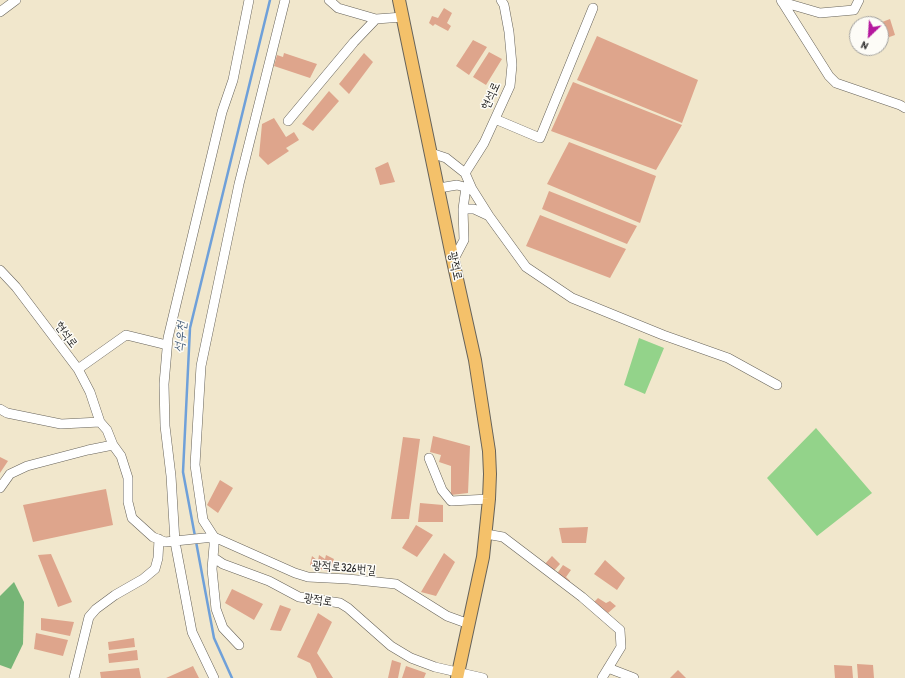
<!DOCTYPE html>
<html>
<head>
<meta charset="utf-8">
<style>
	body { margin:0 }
	#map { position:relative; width:905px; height:678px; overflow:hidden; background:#f1e7cc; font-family:"Patrick Hand",sans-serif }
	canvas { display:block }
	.north { position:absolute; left:849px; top:16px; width:40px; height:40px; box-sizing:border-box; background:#fdfcf7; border:1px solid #a3a29f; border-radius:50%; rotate:205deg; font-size:11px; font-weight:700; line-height:16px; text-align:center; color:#1c1c1c }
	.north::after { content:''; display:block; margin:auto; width:14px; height:18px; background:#b5179e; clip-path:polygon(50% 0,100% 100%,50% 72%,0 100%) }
</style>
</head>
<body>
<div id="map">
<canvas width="905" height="678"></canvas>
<div class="north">N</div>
</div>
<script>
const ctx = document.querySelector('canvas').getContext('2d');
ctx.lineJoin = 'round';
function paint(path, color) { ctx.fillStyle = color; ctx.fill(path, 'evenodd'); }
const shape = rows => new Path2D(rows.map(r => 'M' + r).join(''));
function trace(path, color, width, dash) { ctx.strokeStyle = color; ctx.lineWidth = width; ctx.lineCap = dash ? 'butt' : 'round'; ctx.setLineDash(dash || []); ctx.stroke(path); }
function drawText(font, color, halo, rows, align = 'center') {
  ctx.font = font + ' "Patrick Hand","Poor Story",sans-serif'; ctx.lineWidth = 3; ctx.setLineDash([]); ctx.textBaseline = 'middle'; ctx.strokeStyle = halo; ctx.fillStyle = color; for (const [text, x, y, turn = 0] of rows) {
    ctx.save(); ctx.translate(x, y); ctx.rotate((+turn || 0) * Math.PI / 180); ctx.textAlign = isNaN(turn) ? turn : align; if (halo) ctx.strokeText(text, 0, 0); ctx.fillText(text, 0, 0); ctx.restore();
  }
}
const green = shape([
	[639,338,664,348,645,394,624,385],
	[816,428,872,493,817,536,767,478]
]);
const forest = shape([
	[14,582,24,602,23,644,11,669,0,665,0,596]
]);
const stream = shape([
	[232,678,214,638,183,472,190,328,270,0]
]);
const building = shape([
	[444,8,452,13,447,23,451,26,448,31,435,24,433,26,429,23,432,16,438,18],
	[890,19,895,35,881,40,881,24,877,24],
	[597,36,698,80,682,123,577,80],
	[473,40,487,47,469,75,456,66],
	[489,52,502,59,486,85,473,77],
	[284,53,317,64,310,78,274,66,277,55,283,57],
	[364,53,373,62,349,94,339,84],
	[573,82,682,125,656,170,551,131],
	[329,91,339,101,313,131,302,124],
	[274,118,286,137,294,132,299,140,286,148,289,151,268,165,259,156,262,124],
	[569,142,656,176,640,223,547,184],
	[388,162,395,182,380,185,375,168],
	[549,191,637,226,627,244,542,209],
	[540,215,626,249,610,278,526,246],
	[433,436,470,446,468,493,451,495,451,466,439,462,441,455,430,452],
	[403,437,420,439,409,519,391,519],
	[0,457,8,461,0,473],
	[220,480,233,488,218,513,207,505],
	[106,489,113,525,33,542,23,505],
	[420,503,443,505,443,522,418,522],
	[416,525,433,535,417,557,402,548],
	[588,527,586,543,562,543,559,528],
	[444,553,455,562,436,596,421,592],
	[51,554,72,602,58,607,38,555],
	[319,555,325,559,326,555,334,559,329,572,310,565,312,556,318,561],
	[552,556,560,564,552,573,544,565],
	[605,560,625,578,617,590,594,574],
	[563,565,571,570,566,577,570,581,568,585,556,575],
	[232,589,263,604,254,620,225,603],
	[598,598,606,603,610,601,616,606,608,613,593,603],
	[280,605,291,609,281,631,270,630],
	[318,613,332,622,317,653,333,678,317,678,310,663,297,657],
	[41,618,74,622,70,636,41,630],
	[36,633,68,640,63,656,34,649],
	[134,638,135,647,109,650,108,642],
	[137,650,138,660,109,663,108,654],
	[392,660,401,663,398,678,388,678],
	[857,664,873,665,874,678,858,678],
	[834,665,852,666,853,678,835,678],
	[193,666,199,678,166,678],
	[406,666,426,673,424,678,402,678],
	[139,668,141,678,101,678,100,672],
	[678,670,686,678,670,678]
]);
const minor = shape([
	[329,0,338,8,376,19,403,17],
	[781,0,829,76,836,83,900,105,905,108],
	[782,2,820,13,854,10,859,0],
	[0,12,16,0],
	[495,119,540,138,593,8],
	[288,121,354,42,376,19],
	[431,153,446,158,465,173,472,189],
	[465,173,484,143,510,86,512,65,509,32,504,5,501,0],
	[439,188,457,185,472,189,489,216,526,267,572,298,663,335,728,358,777,385],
	[463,209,474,209,489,216],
	[453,261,464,240,463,209,466,187],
	[0,270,16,287,78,369,90,392,100,422],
	[78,369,126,335,167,345],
	[0,409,7,413,61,424,100,422,107,430,113,445,121,456,128,478,128,502,132,518,153,537,165,542,214,537,295,573,308,577,348,579,396,584,447,616,469,624],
	[429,458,442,490,451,501,489,499],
	[0,488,10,474,27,466,88,450,113,445],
	[486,534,503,537,582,597,620,630,621,647,602,678],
	[214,558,223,564,269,581,299,597,340,603,348,608,391,646,411,658,435,667,483,678],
	[239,645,223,628,216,609,212,569,214,546,214,537,203,520,195,465,201,366,239,184,285,0],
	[608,668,634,678],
	[74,678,89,617,96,609,115,595,143,579,155,569,158,558,159,539],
	[214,678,192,632,175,542,171,476,165,426,164,384,168,338,222,112,233,80,249,0]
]);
const major = shape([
	[399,0,453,261,475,360,489,451,490,474,489,499,483,557,457,678]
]);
const streetNames = [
	["현석로",491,96,-66],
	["광적로",455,266,78],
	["현석로",66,335,53],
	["광적로326번길",344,568,5],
	["광적로",318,600,9]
];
const waterNames = [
	["석우천",181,337,-84]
];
paint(green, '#93d38a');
paint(forest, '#76b576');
trace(stream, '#6fa0d9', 2.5);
paint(building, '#dea58c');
trace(minor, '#67635a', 10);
trace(major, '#67635a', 14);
trace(minor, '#fff', 9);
trace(major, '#f4c16a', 12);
drawText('12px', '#1c1c1c', '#fdfcf7', streetNames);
drawText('italic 13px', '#465e7a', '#fdfcf7', waterNames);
</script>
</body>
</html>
